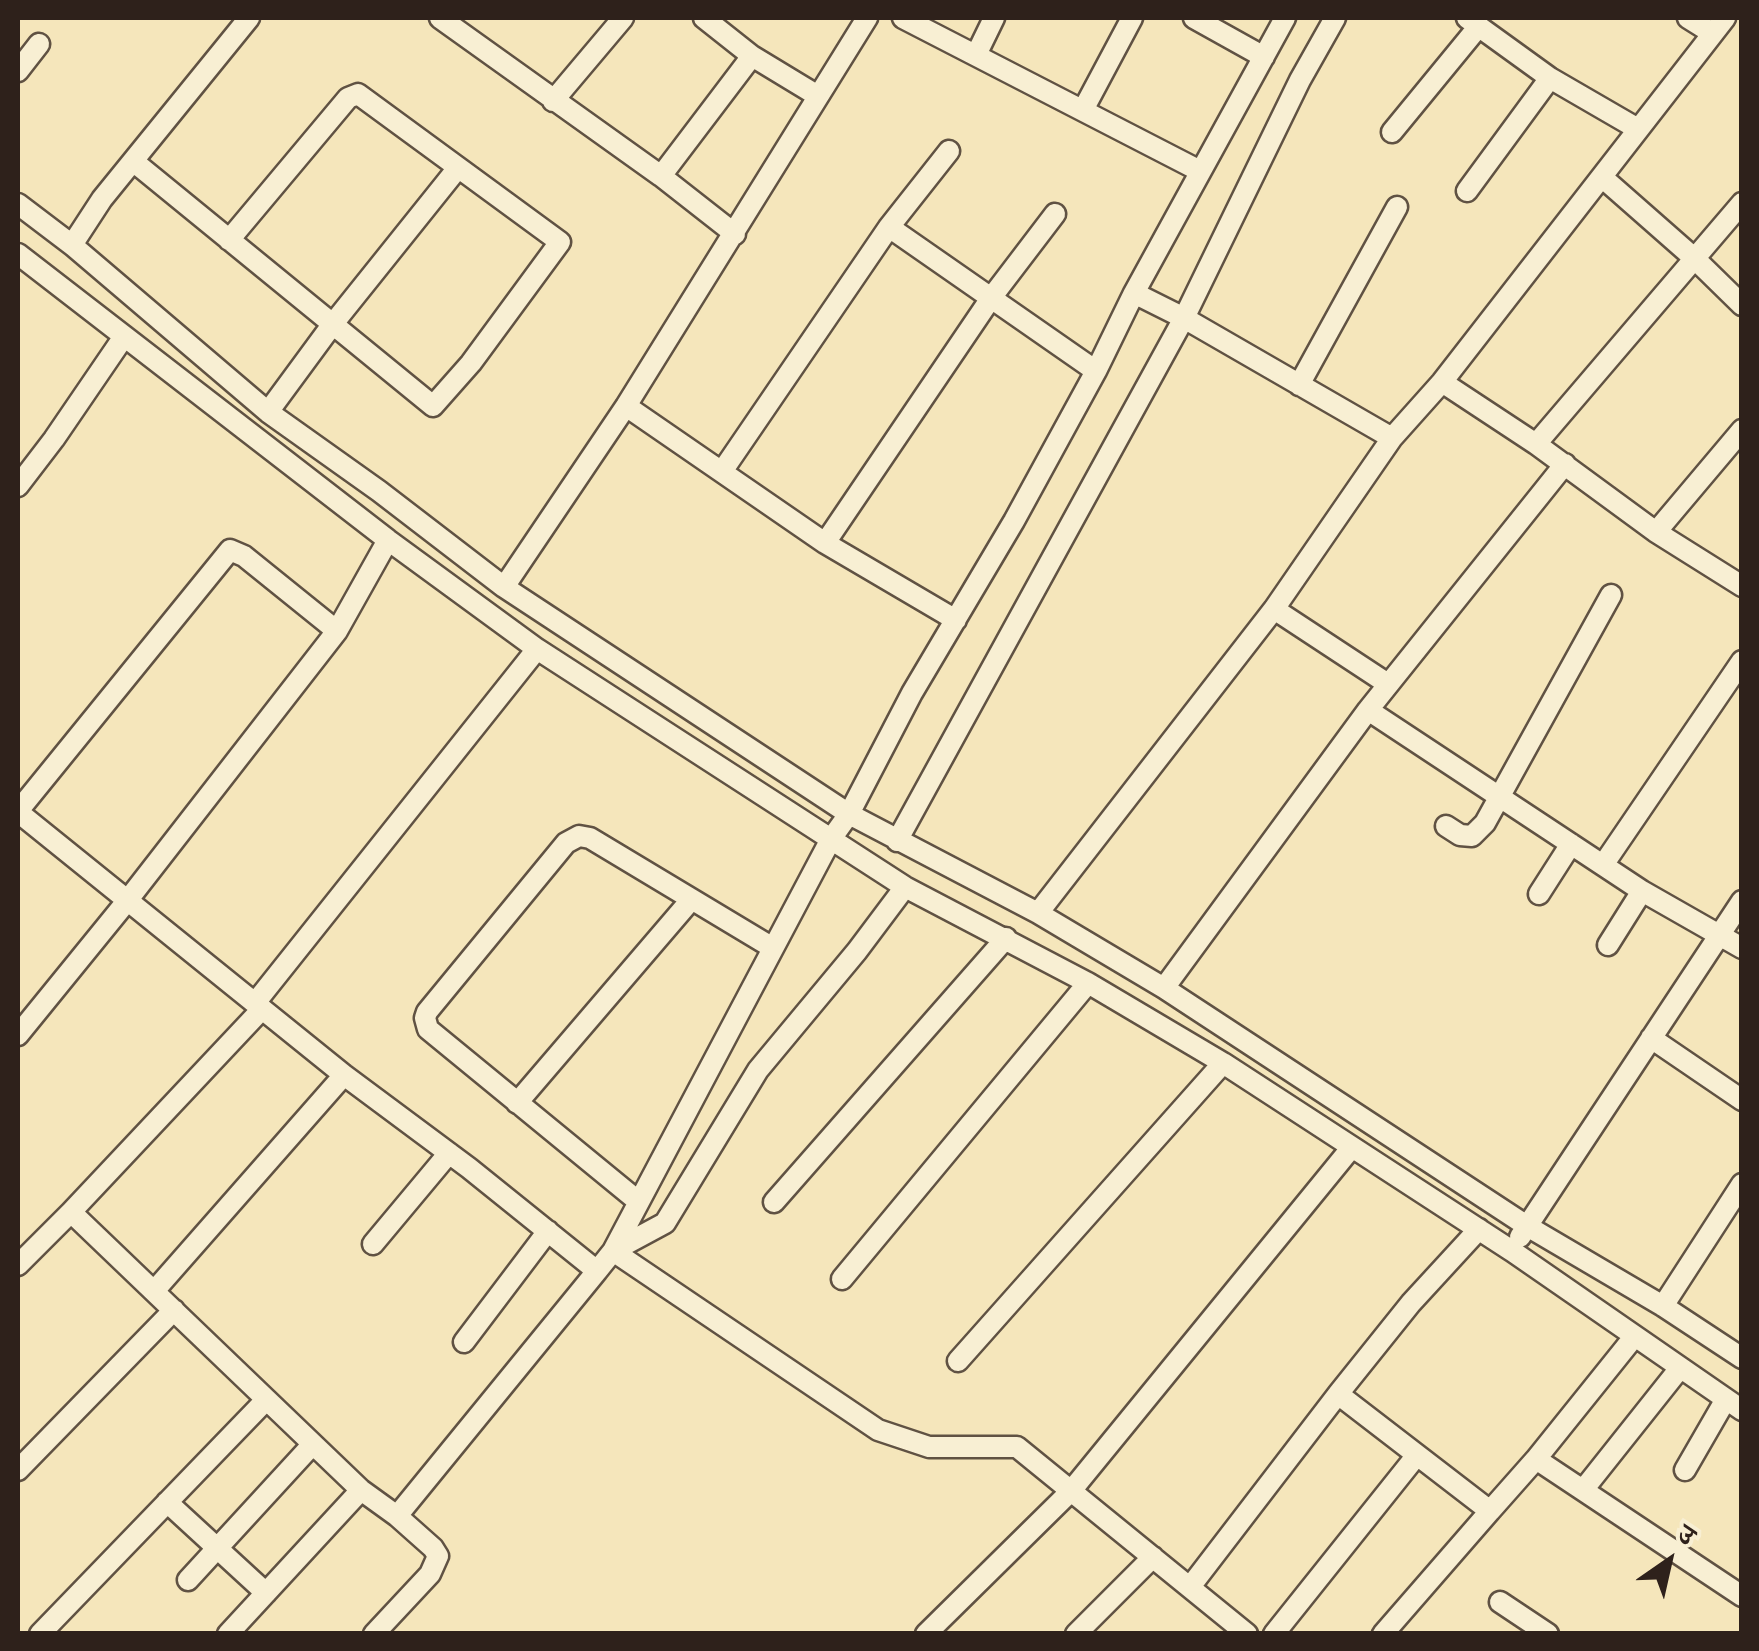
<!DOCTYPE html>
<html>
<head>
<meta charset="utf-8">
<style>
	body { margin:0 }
	#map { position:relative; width:1759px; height:1651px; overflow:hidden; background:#f5e6bb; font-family:"Libre Bodoni","Noto Serif Devanagari",serif }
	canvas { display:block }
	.frame { position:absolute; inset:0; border:20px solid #2e211b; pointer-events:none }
	.north { position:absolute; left:1619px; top:1511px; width:100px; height:100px; -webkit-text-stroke:8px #f8efd3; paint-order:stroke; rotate:34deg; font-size:28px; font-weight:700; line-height:40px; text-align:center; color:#2e211b }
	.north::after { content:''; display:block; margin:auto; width:35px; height:45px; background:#2e211b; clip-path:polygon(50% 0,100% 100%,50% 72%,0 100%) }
</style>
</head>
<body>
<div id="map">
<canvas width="1759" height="1651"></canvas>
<div class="frame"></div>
<div class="north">उ</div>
</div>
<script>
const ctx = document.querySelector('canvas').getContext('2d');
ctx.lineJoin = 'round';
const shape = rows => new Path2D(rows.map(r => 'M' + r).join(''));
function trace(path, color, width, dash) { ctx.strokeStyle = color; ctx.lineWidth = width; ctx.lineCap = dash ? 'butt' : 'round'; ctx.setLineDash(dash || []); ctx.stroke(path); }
const minor = shape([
	[440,18,661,176,735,234],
	[704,18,752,56,818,96],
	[903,18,1200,171],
	[1194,18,1264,57],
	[1467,18,1550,78,1638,129],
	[1688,18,1712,33],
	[976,55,994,18],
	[18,71,39,44],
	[553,101,623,18],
	[1083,110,1132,18],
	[1392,132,1479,26],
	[133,161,433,406,471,363,560,242,358,94,348,98,229,240],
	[661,176,752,56],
	[1603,178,1694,258,1742,305],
	[1467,191,1550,78],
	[18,204,72,245,268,412,379,491,504,587,849,814,1038,913,1164,988,1527,1226,1663,1306,1742,1358],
	[889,227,1096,371],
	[72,245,102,199,249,18],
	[18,254,388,540,537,649,905,887,1088,983,1223,1063,1512,1251,1742,1410],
	[1134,293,1184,318,1392,438,1442,382,1725,18],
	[1442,382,1536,444,1656,532,1742,586],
	[1299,385,1397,207],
	[626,406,825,543,956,620],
	[268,412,332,325,457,169],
	[1536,444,1742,203],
	[723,470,889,227,949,151],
	[18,486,54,439,123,338],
	[1656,532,1742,430],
	[825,543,991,298,1055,214],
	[504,587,626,406,867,18],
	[1274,609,1388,684],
	[1368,710,1642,891,1742,948],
	[18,811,230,550,244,556,337,631],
	[18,812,344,1075,469,1168,597,1271,613,1251,665,1223,758,1070,857,951,905,887],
	[1446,826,1460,835,1472,836,1485,823,1611,595],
	[897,841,1184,318,1300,80,1335,18],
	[1603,865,1742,661],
	[1539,894,1571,844],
	[1038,913,1274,609,1392,438],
	[1608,945,1642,891],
	[1164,988,1368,710,1565,464],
	[255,1003,537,649],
	[262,1009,71,1212,361,1490,397,1516],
	[18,1035,127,901,337,631,388,540],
	[1651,1038,1742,1100],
	[517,1103,690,901],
	[639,1202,428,1029,425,1018,427,1012,566,843,579,836,590,838,773,948],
	[774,1202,1006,938],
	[1520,1237,1742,901],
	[373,1244,449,1153],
	[18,1265,71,1212],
	[842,1279,1088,983],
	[155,1290,344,1075],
	[1663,1306,1742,1184],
	[1634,1337,1536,1459,1742,1596],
	[464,1342,548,1231],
	[958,1361,1223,1063],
	[18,1470,174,1310],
	[1685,1470,1726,1399],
	[1583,1490,1680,1368],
	[167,1502,266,1593],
	[1490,1511,1536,1459],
	[188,1580,312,1445],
	[1190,1587,1338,1394],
	[1500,1602,1548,1634],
	[40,1634,265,1401],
	[228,1634,361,1490],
	[374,1634,430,1574,438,1556,433,1548,397,1516,597,1271],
	[926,1634,1071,1491,1352,1147],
	[1076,1634,1153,1557],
	[1247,1634,1017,1447,929,1447,878,1430,613,1251,831,839,849,814,912,693,1014,521,1096,371,1134,293,1285,18],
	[1274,1634,1417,1455],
	[1383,1634,1490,1511,1338,1394,1411,1303,1479,1229]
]);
trace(minor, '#605243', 25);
trace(minor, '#f8efd3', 20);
</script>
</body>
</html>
